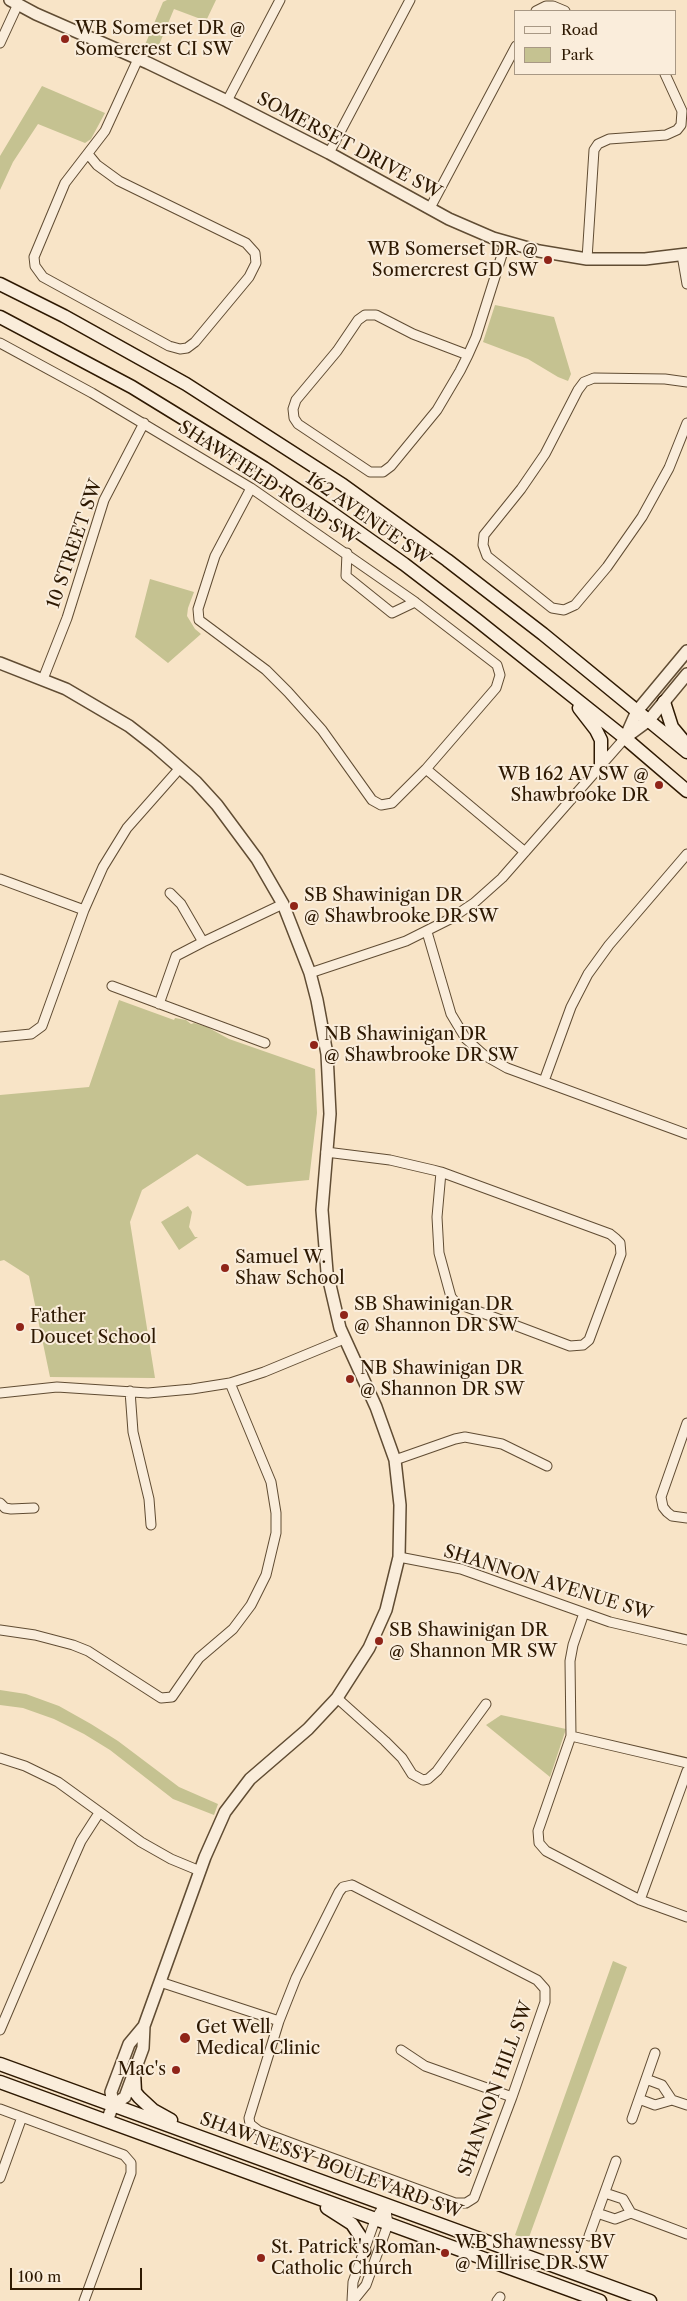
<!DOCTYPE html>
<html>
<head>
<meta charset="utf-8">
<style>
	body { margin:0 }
	#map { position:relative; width:687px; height:2301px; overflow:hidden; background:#f8e4c7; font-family:"Libre Caslon Text",serif }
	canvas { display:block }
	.legend { position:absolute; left:514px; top:10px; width:162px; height:65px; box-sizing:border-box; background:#faeddb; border:1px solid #a89884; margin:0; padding:6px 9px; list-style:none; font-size:15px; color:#2e1902 }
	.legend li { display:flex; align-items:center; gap:10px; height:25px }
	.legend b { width:25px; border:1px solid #a89884 }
	.scale { position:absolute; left:10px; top:2268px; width:132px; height:22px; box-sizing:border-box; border:2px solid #2e1902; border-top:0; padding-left:6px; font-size:15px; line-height:18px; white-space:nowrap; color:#2e1902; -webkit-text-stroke:4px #faeddb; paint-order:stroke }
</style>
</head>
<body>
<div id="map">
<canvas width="687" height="2301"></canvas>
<ul class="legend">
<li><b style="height:6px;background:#faeddb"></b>Road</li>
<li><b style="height:14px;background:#c5c291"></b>Park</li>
</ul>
<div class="scale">100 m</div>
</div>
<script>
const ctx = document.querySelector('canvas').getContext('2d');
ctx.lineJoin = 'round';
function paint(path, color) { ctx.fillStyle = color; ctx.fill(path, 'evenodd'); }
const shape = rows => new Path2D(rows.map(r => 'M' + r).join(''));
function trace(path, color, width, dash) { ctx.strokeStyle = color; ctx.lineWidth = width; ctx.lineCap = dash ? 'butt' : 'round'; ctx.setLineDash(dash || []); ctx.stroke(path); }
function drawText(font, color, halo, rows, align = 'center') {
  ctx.font = font + ' "Libre Caslon Text",serif'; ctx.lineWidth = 4; ctx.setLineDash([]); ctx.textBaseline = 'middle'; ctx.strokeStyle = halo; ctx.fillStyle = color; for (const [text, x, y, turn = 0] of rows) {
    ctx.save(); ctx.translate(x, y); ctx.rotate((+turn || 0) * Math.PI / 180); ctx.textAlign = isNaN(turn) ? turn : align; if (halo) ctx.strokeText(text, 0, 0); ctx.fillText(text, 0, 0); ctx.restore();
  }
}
const green = shape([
	[167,0,216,0,206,21,174,9,154,57,142,52,163,2],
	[42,86,105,113,91,139,85,143,38,124,13,162,0,190,0,156],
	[495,305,554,317,571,374,568,381,558,377,528,359,483,342],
	[150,579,194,592,188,608,187,616,195,629,201,634,168,663,135,637],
	[119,1000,174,1020,175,1018,186,1020,191,1024,194,1023,207,1027,229,1039,315,1069,317,1113,309,1180,247,1186,197,1154,142,1190,130,1222,155,1378,50,1377,29,1276,4,1260,0,1261,0,1095,89,1087],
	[188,1206,192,1212,189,1227,195,1237,198,1237,179,1250,161,1222],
	[0,1690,26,1694,59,1706,91,1724,118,1741,179,1787,218,1804,214,1815,173,1799,110,1750,84,1734,54,1719,23,1708,0,1705],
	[501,1715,566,1729,550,1777,486,1725],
	[613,1961,627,1967,528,2240,515,2235]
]);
const minor = shape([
	[536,11,546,6,553,6,565,11],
	[0,43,18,4],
	[227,101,280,0],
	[329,153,410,0],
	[88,154,97,165,119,181,246,243,255,253,256,263,249,277,195,342,187,348,180,349,169,346,43,277,35,266,34,257,65,183,105,131,138,59],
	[430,208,516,46],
	[682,255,687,284],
	[587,259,594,150,598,144,609,139,666,135,677,130,681,125,682,111,665,74],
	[0,343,92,393,251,488,415,602,497,665,500,675,496,688,426,769,392,803,381,805,372,800,322,730,288,692,266,670,199,620,198,609,215,556,251,488],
	[468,355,413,334,376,315,365,315,358,320,337,351,296,400,293,409,294,418,298,424,370,472,383,472,391,466,437,410,460,371,468,355,476,337,506,242],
	[687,382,665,379,594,378,584,382,578,390,545,454,521,489,484,535,483,545,487,556,552,608,564,610,575,605,607,567,642,517,669,468,687,423],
	[347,553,346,576,392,613,415,602],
	[43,679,67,618,104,500,144,423],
	[426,769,525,852],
	[0,879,84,910],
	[170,893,181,904,203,942,283,904],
	[427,932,451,1014,466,1039,484,1055,507,1068,687,1134],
	[310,973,406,941,450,919,474,903,502,878,625,738],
	[112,986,265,1043],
	[159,1004,176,956,203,942],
	[0,1037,31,1034,42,1026,84,910,103,867,127,828,180,768],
	[544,1081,571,1007,588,974,609,945,687,854],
	[326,1152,390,1160,433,1170,441,1172,610,1234,615,1238,620,1243,621,1254,589,1340,583,1345,570,1346,456,1303,451,1297,439,1253,437,1217,441,1172],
	[130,1391,133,1432,149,1499,151,1525],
	[0,1393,57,1387,148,1393,192,1389,230,1383,264,1372,344,1339],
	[687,1423,661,1497,663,1507,667,1512,672,1516,687,1518],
	[395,1460,455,1439,465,1437,502,1444,547,1466],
	[0,1503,5,1508,11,1509,34,1508],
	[399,1557,461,1569,610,1622,687,1640],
	[584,1613,573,1645,570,1661,571,1736,538,1831,539,1843,546,1851,640,1900,687,1917],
	[0,1630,35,1635,73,1645,88,1651,161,1698,172,1697,199,1658,233,1629,251,1605,266,1575,276,1533,276,1513,271,1482,230,1383],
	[337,1698,385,1741,402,1758,412,1774,423,1780,428,1779,437,1771,486,1704],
	[571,1736,687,1763],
	[0,1758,25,1766,58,1782,141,1842,171,1859,200,1871],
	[352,1885,537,1980,545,1989,545,2002,512,2097,474,2198,466,2203,455,2203,302,2147,259,2131,250,2124,249,2118,279,2021,296,1978,339,1892,343,1887,352,1885],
	[640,1900,687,1771],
	[160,1982,279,2021],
	[0,2030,70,1866,81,1841,99,1813],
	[401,2050,425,2066,512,2097],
	[639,2099,655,2105,672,2100,662,2085,646,2079],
	[672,2100,687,2105],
	[0,2109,124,2155,131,2163,131,2173,84,2301],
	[632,2119,655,2053],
	[0,2178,22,2117],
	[597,2213,615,2219,631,2213,623,2199,605,2193],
	[631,2213,687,2234],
	[589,2236,616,2161],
	[352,2301,353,2282,375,2220,385,2204],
	[353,2301,366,2285,388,2224,385,2204],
	[497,2301,500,2297]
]);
const tertiary = shape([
	[10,0,36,14,148,63,227,101,329,153,449,219,493,238,539,251,587,259,645,259,687,254],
	[0,663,66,689,129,726,156,747,196,782,217,805,257,859,283,904,310,973,317,1000,327,1054,330,1114,322,1210,327,1272,340,1328,376,1407,395,1460,400,1505,399,1557,386,1610,369,1648,337,1698,308,1729,250,1779,225,1812,205,1857,144,2026,143,2048,125,2097,113,2105],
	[626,737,649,720,687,674],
	[625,738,637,711,687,651],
	[107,2121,113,2105,111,2092,129,2044,144,2026]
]);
const secondary = shape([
	[0,284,64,316,186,384,343,485,447,560,543,634,687,752],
	[0,317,132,387,264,468,329,511,404,564,477,620,625,738,687,791],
	[664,702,672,727,687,745],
	[579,708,596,730,601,740,601,765],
	[0,2064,650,2301],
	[134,2072,135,2092,139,2097,153,2110,171,2120],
	[0,2082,600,2301],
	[327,2208,352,2224,360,2236,364,2251]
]);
const markers = [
	[65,39,5,"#8f2418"],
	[548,260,5,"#8f2418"],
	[659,785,5,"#8f2418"],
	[294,906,5,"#8f2418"],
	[314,1045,5,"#8f2418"],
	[225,1268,5,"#8f2418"],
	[344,1315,5,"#8f2418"],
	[20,1327,5,"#8f2418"],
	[350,1379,5,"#8f2418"],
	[379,1641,5,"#8f2418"],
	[185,2038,6,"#8f2418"],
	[176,2070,5,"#8f2418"],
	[445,2253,5,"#8f2418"],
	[261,2258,5,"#8f2418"]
];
const poiNames = [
	["WB Somerset DR @",75,29],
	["Somercrest CI SW",75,50],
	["WB Somerset DR @",538,250,"right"],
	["Somercrest GD SW",538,271,"right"],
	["WB 162 AV SW @",649,775,"right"],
	["Shawbrooke DR",649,796,"right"],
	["SB Shawinigan DR",304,896],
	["@ Shawbrooke DR SW",304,917],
	["NB Shawinigan DR",324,1035],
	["@ Shawbrooke DR SW",324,1056],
	["Samuel W.",235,1258],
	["Shaw School",235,1279],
	["SB Shawinigan DR",354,1305],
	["@ Shannon DR SW",354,1326],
	["Father",30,1317],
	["Doucet School",30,1338],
	["NB Shawinigan DR",360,1369],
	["@ Shannon DR SW",360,1390],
	["SB Shawinigan DR",389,1631],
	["@ Shannon MR SW",389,1652],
	["Get Well",196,2028],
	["Medical Clinic",196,2049],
	["Mac's",166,2070,"right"],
	["WB Shawnessy BV",455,2243],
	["@ Millrise DR SW",455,2264],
	["St. Patrick's Roman",271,2248],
	["Catholic Church",271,2269]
];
const streetNames = [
	["SOMERSET DRIVE SW",349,146,28],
	["SHAWFIELD ROAD SW",268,483,33],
	["162 AVENUE SW",368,519,35],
	["10 STREET SW",75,544,-71],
	["SHANNON AVENUE SW",548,1583,17],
	["SHANNON HILL SW",496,2089,-70],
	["SHAWNESSY BOULEVARD SW",331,2166,20]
];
paint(green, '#c5c291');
trace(minor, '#604c33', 11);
trace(tertiary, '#604c33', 14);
trace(secondary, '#2e1902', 15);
trace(minor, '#faeddb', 9);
trace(tertiary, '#faeddb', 11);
trace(secondary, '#faeddb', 12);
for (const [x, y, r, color] of markers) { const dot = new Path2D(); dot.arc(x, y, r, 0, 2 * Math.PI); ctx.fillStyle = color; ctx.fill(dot); trace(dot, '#faeddb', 2); }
drawText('18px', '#2e1902', '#faeddb', poiNames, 'left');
drawText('18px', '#2e1902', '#faeddb', streetNames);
</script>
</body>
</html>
